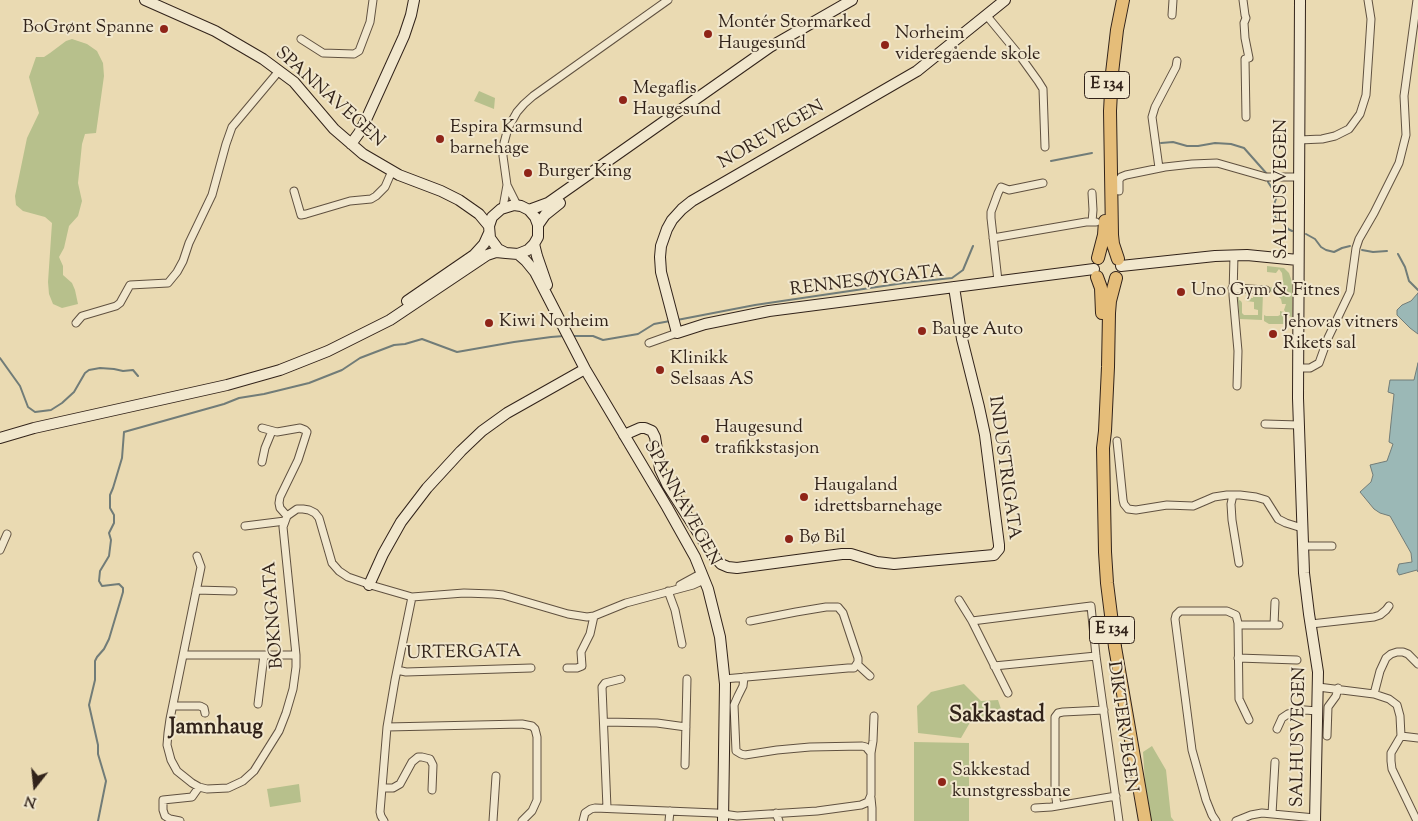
<!DOCTYPE html>
<html>
<head>
<meta charset="utf-8">
<style>
	body { margin:0 }
	#map { position:relative; width:1418px; height:821px; overflow:hidden; background:#eadab2; font-family:"Sorts Mill Goudy",serif }
	canvas { display:block }
	.north { position:absolute; left:10px; top:761px; width:50px; height:50px; -webkit-text-stroke:4px #f1e7cd; paint-order:stroke; rotate:196deg; font-size:14px; font-weight:700; line-height:20px; text-align:center; color:#32231a }
	.north::after { content:''; display:block; margin:auto; width:18px; height:22px; background:#32231a; clip-path:polygon(50% 0,100% 100%,50% 72%,0 100%) }
</style>
</head>
<body>
<div id="map">
<canvas width="1418" height="821"></canvas>
<div class="north">N</div>
</div>
<script>
const ctx = document.querySelector('canvas').getContext('2d');
ctx.lineJoin = 'round';
function paint(path, color) { ctx.fillStyle = color; ctx.fill(path, 'evenodd'); }
const shape = rows => new Path2D(rows.map(r => 'M' + r).join(''));
function trace(path, color, width, dash) { ctx.strokeStyle = color; ctx.lineWidth = width; ctx.lineCap = dash ? 'butt' : 'round'; ctx.setLineDash(dash || []); ctx.stroke(path); }
function drawText(font, color, halo, rows, align = 'center') {
  ctx.font = font + ' "Sorts Mill Goudy",serif'; ctx.lineWidth = 4; ctx.setLineDash([]); ctx.textBaseline = 'middle'; ctx.strokeStyle = halo; ctx.fillStyle = color; for (const [text, x, y, turn = 0] of rows) {
    ctx.save(); ctx.translate(x, y); ctx.rotate((+turn || 0) * Math.PI / 180); ctx.textAlign = isNaN(turn) ? turn : align; if (halo) ctx.strokeText(text, 0, 0); ctx.fillText(text, 0, 0); ctx.restore();
  }
}
const green = shape([
	[72,39,87,44,97,51,103,63,104,76,96,133,85,134,82,144,78,183,82,201,78,216,69,226,64,248,59,257,63,266,63,275,72,283,75,290,78,304,62,308,53,304,49,294,48,282,52,223,45,217,23,211,16,205,15,196,27,138,39,113,29,77,36,57,44,57,50,53,66,41],
	[479,91,495,98,494,109,474,101],
	[1267,266,1284,268,1289,273,1292,282,1292,324,1269,324,1264,321,1264,315,1266,316,1278,316,1280,315,1280,311,1284,312,1285,315,1284,319,1286,322,1289,323,1291,320,1291,317,1287,314,1284,310,1286,304,1282,304,1281,299,1274,293,1269,291,1268,287,1280,288,1281,281,1282,282,1283,281,1282,273,1279,269,1276,273,1267,272],
	[1236,291,1239,294,1239,300,1241,301,1242,303,1242,313,1244,315,1258,315,1258,310,1254,309,1254,302,1246,301,1247,298,1253,298,1253,292,1263,293,1262,320,1240,319,1237,294,1236,294],
	[964,684,981,701,998,700,1002,712,972,719,961,738,918,733,917,706,931,692],
	[914,742,969,743,969,821,914,821],
	[1152,746,1166,770,1171,817,1174,821,1151,821,1146,798,1143,752],
	[299,784,301,802,270,807,267,789]
]);
const water = shape([
	[1418,293,1418,334,1410,328,1397,315,1397,310,1402,305,1411,301,1418,293],
	[1418,363,1418,572,1417,570,1399,575,1397,571,1399,564,1412,562,1411,553,1390,516,1380,513,1374,509,1360,492,1371,482,1373,475,1370,465,1387,461,1393,444,1389,442,1394,394,1388,392,1390,380,1414,380,1418,363]
]);
const stream = shape([
	[1161,143,1173,142,1187,146,1198,146,1215,143,1231,144,1244,148,1267,174],
	[1051,161,1092,153],
	[1268,179,1268,182,1277,196,1273,207,1273,213,1277,220,1284,222,1288,229,1292,231],
	[1306,234,1315,239,1321,247,1326,250,1334,252,1342,248,1350,246],
	[1362,250,1373,252,1387,251],
	[1398,254,1405,267,1409,281,1418,290],
	[677,320,755,305,904,283,952,278,963,270,973,246],
	[572,336,593,336,603,340,638,334,654,324,670,321],
	[0,358,20,386,28,407,35,412,51,410,62,403,74,392,85,373,89,370,100,368,114,369,123,371,133,370,138,376],
	[98,821,106,781,98,754,98,745,89,705,95,680,95,661,97,657,104,649,109,639,123,592,123,588,119,584,102,586,99,581,100,571,109,556,111,540,109,533,114,523,114,515,110,508,110,495,113,488,122,458,124,432,224,404,239,398,264,394,309,383,342,370,360,358,373,353,394,345,405,344,422,339,457,352,514,342,551,337,564,336]
]);
const street = shape([
	[1243,0,1245,15,1246,18,1244,23,1245,38,1249,58,1245,59,1246,117],
	[1172,15,1173,0],
	[987,16,1020,56,1038,81,1043,89,1045,147],
	[301,39,323,53,354,54,359,51,370,22,373,0],
	[1299,140,1322,139,1335,136,1349,129,1360,114,1366,95,1369,50,1371,19,1368,0],
	[1159,168,1152,117,1155,107,1176,67,1177,61],
	[294,191,301,215,306,214,350,201,371,199,376,196,385,187,392,171],
	[1119,191,1119,180,1121,177,1126,175,1165,167,1192,164,1217,163,1266,177,1299,177],
	[1092,193,1093,210,1092,222],
	[517,205,507,185,503,156,504,143,508,128,517,112,524,104,533,96,668,0],
	[503,207,507,185],
	[993,238,1086,222,1096,222],
	[1234,255,1233,295,1238,351,1237,386],
	[998,281,991,218,991,212,998,193,1001,187,1009,190,1043,183],
	[1232,288,1266,290],
	[76,323,82,316,116,306,120,303,130,285,168,283,177,272,183,261,189,243,212,195,226,144,232,127,279,71],
	[649,343,677,333],
	[1298,368,1310,368,1319,363,1328,338,1350,292,1356,248,1359,239,1374,213,1399,163,1406,135,1404,96,1417,0],
	[1265,424,1299,425],
	[262,428,277,432,300,428,305,430,307,432,298,460,280,497,279,503,280,508,287,516],
	[1117,441,1123,500,1124,504,1128,509,1136,510,1167,505,1193,506,1214,497,1227,495,1240,495,1256,497,1266,500,1278,519,1286,523,1302,528],
	[262,462,265,448,272,431],
	[1233,495,1231,504,1232,520,1239,563],
	[245,526,285,521],
	[1303,546,1332,546],
	[0,550,7,534],
	[197,556,201,567,170,719,168,733,167,745,171,760,177,771,192,783,199,787,207,789,228,788,243,781,254,771,279,731,286,713,293,689,296,667,296,655,283,527,287,516,297,509,303,509,309,510,315,513,319,518,332,563,339,571,348,577,374,586,412,597,464,593,493,594,503,595,568,614,587,617,594,616,626,603,693,585,704,580],
	[680,585,702,573],
	[196,590,233,591],
	[668,591,675,610,682,644],
	[959,600,972,621,1008,693],
	[972,621,1091,606,1096,656,1119,821],
	[1311,624,1374,617,1380,615,1386,610,1389,606],
	[1238,625,1279,625],
	[1274,625,1275,602],
	[184,655,296,655],
	[1238,658,1297,660],
	[857,664,870,676],
	[994,666,1096,656],
	[567,668,577,668,582,666,581,652,590,634,594,616],
	[397,670,406,672,531,668],
	[724,679,848,668,854,668,858,662,858,658,843,613,838,607,826,607,796,612,750,621],
	[1318,687,1374,694,1389,699,1397,705,1400,716,1401,736,1391,753,1391,761,1392,769,1417,821],
	[1374,694,1380,671,1386,658,1391,654,1397,652,1403,652,1408,654,1418,664],
	[258,704,264,655],
	[173,706,200,706,204,708,205,713],
	[604,722,657,723,686,727],
	[387,727,522,724,532,726,535,729,537,737,537,800,532,811,522,821],
	[1277,729,1282,718,1288,714,1305,710,1317,711],
	[1327,736,1328,707,1336,696,1338,688],
	[1401,736,1418,738],
	[871,753,873,741,874,716],
	[685,765,687,679],
	[382,788,393,788,400,784,412,762,418,757,422,757,430,759,433,765,432,790],
	[871,798,872,808,872,821],
	[1057,806,1055,791,1055,717,1058,713,1063,712,1104,710],
	[607,808,602,687,605,683,621,679],
	[1035,808,1051,807,1116,796],
	[776,813,779,821],
	[1272,814,1275,762],
	[180,821,170,819,165,816,163,810,163,800,192,797,199,787],
	[384,821,381,816,380,812,387,727,395,680,412,597],
	[493,821,496,776],
	[583,821,585,813,591,809,595,808,716,813,737,816,817,811,861,805,868,802,871,795,871,753,866,747,862,746,810,747,777,750,745,755,741,754,736,751,734,705,738,696,743,686,744,677],
	[669,821,670,811],
	[1216,821,1212,815,1206,800,1192,750,1175,619,1176,615,1180,611,1227,611,1236,615,1238,623,1239,699,1249,720],
	[1236,821,1251,815,1262,813,1315,818]
]);
const secondary = shape([
	[145,0,215,31,263,59,294,82,334,129,363,154,399,175,441,191,459,200,479,214,489,226],
	[1005,0,917,71,692,201,682,209,672,220,667,229,661,246,660,257,661,272,677,333,705,324,769,311,1094,269],
	[1300,0,1298,398,1304,573,1309,614,1318,672,1315,821],
	[351,144,359,133,365,122,404,36,411,15,414,0],
	[529,210,535,217,538,225,538,237,534,244,528,250,518,254,506,253,498,249,490,238,489,226,492,217,501,209,514,205,521,206,529,210,548,203,770,47,852,0],
	[538,225,545,215,560,203],
	[534,244,537,256,547,285],
	[518,254,526,261,535,272,585,369,667,507,695,557,708,589,720,637,725,684,723,821],
	[1121,266,1215,256,1247,255,1298,260],
	[407,301,474,255,484,244,489,233],
	[624,435,640,428,645,428,652,431,655,437,660,469,667,484,711,553,721,564,728,567,737,568,842,554,851,554,877,562,894,564,994,555,999,549,999,545,985,435,979,407,962,339,954,287],
	[0,438,34,428,227,385,280,370,328,351,390,320,487,255,496,252,506,253],
	[369,585,383,554,401,522,427,488,461,451,482,431,507,413,585,369]
]);
const highway = shape([
	[1098,258,1104,235,1105,221],
	[1118,259,1113,244,1112,235,1110,111,1112,73,1117,30,1123,0],
	[1097,277,1101,288,1102,313],
	[1116,278,1110,301,1109,313,1108,367,1105,431,1103,448,1105,552,1107,583,1115,647,1145,821]
]);
const markers = [
	[164,29,5,"#8f2418"],
	[708,34,5,"#8f2418"],
	[885,45,5,"#8f2418"],
	[623,100,5,"#8f2418"],
	[440,139,5,"#8f2418"],
	[528,173,5,"#8f2418"],
	[1181,292,5,"#8f2418"],
	[489,323,5,"#8f2418"],
	[922,331,5,"#8f2418"],
	[1273,334,5,"#8f2418"],
	[660,370,5,"#8f2418"],
	[705,439,5,"#8f2418"],
	[804,497,5,"#8f2418"],
	[789,539,5,"#8f2418"],
	[942,782,5,"#8f2418"]
];
const shields = [
	[1107,85,45],
	[1112,630,45]
];
const shieldNames = [
	["E 134",1107,85],
	["E 134",1112,630]
];
const poiNames = [
	["Montér Stormarked",718,24],
	["Haugesund",718,45],
	["BoGrønt Spanne",154,29,"right"],
	["Norheim",895,35],
	["videregående skole",895,56],
	["Megaflis",633,90],
	["Haugesund",633,111],
	["Espira Karmsund",450,129],
	["barnehage",450,150],
	["Burger King",538,173],
	["Uno Gym & Fitnes",1191,292],
	["Kiwi Norheim",499,323],
	["Jehovas vitners",1283,324],
	["Rikets sal",1283,345],
	["Bauge Auto",932,331],
	["Klinikk",670,360],
	["Selsaas AS",670,381],
	["Haugesund",715,429],
	["trafikkstasjon",715,450],
	["Haugaland",814,487],
	["idrettsbarnehage",814,508],
	["Bø Bil",799,539],
	["Sakkestad",952,772],
	["kunstgressbane",952,793]
];
const streetNames = [
	["SPANNAVEGEN",329,98,42],
	["NOREVEGEN",772,136,-30],
	["SALHUSVEGEN",1283,189,-90],
	["RENNESØYGATA",867,282,-7],
	["INDUSTRIGATA",1003,468,82],
	["SPANNAVEGEN",681,504,61],
	["BOKNGATA",275,615,-94],
	["URTERGATA",464,654,-1],
	["DIKTERVEGEN",1121,727,82],
	["SALHUSVEGEN",1300,737,-89]
];
const districtNames = [
	["Sakkastad",997,717],
	["Jamnhaug",216,729]
];
paint(green, '#b7c08c');
paint(water, '#9bb8b6');
trace(water, '#717c78', 1);
trace(stream, '#717c78', 2);
trace(street, '#605140', 9);
trace(secondary, '#32231a', 12);
trace(highway, '#32231a', 14);
trace(street, '#f1e7cd', 7);
trace(secondary, '#f1e7cd', 10);
trace(highway, '#e5bd79', 12);
for (const [x, y, r, color] of markers) { const dot = new Path2D(); dot.arc(x, y, r, 0, 2 * Math.PI); ctx.fillStyle = color; ctx.fill(dot); trace(dot, '#f1e7cd', 2); }
for (const [x, y, w] of shields) { const box = new Path2D(); box.roundRect(x - w / 2, y - 13.5, w, 27, 4); ctx.fillStyle = '#f1e7cd'; ctx.fill(box); trace(box, '#32231a', 1); }
drawText('bold 16px', '#32231a', null, shieldNames);
drawText('18px', '#32231a', '#f1e7cd', poiNames, 'left');
drawText('18px', '#32231a', '#f1e7cd', streetNames);
drawText('bold 22px', '#32231a', '#f1e7cd', districtNames);
</script>
</body>
</html>
